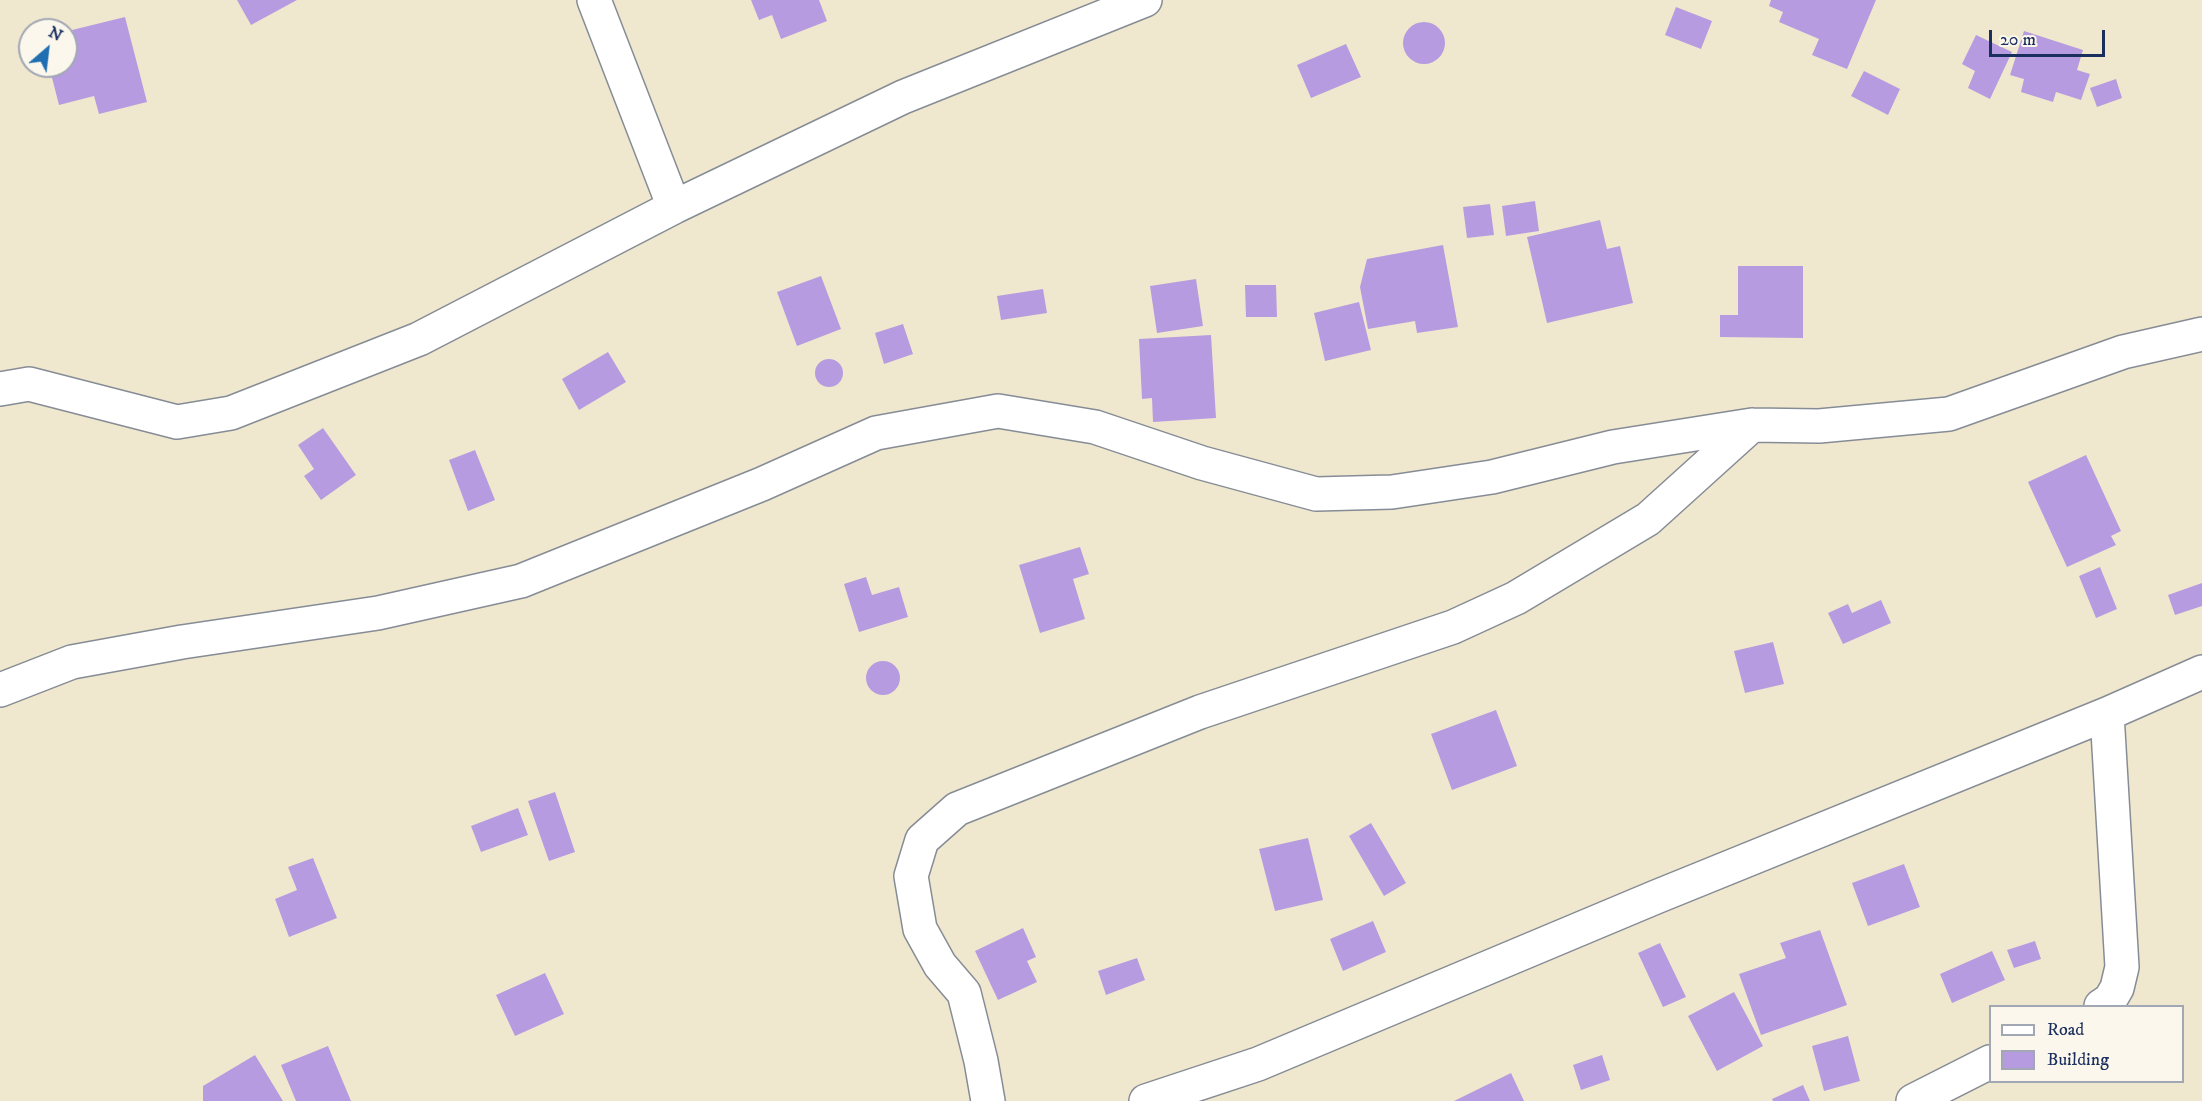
<!DOCTYPE html>
<html>
<head>
<meta charset="utf-8">
<style>
	body { margin:0 }
	#map { position:relative; width:2202px; height:1101px; overflow:hidden; background:#f0e8ce; font-family:"IM FELL DW Pica",serif }
	canvas { display:block }
	.legend { position:absolute; left:1989px; top:1005px; width:195px; height:78px; box-sizing:border-box; background:#fbf7ec; border:2px solid #a1a7b3; margin:0; padding:8px 10px; list-style:none; font-size:18px; color:#1b2f5e }
	.legend li { display:flex; align-items:center; gap:12px; height:30px }
	.legend b { width:30px; border:2px solid #a1a7b3 }
	.north { position:absolute; left:18px; top:18px; width:60px; height:60px; box-sizing:border-box; background:#fbf7ec; border:2px solid #a1a7b3; border-radius:50%; rotate:28deg; font-size:16px; font-weight:700; line-height:24px; text-align:center; color:#1b2f5e }
	.north::after { content:''; display:block; margin:auto; width:21px; height:27px; background:#1f6fb2; clip-path:polygon(50% 0,100% 100%,50% 72%,0 100%) }
	.scale { position:absolute; left:1989px; top:30px; width:116px; height:27px; box-sizing:border-box; border:3px solid #1b2f5e; border-top:0; padding-left:8px; font-size:18px; line-height:21px; white-space:nowrap; color:#1b2f5e; -webkit-text-stroke:4px #fbf7ec; paint-order:stroke }
</style>
</head>
<body>
<div id="map">
<canvas width="2202" height="1101"></canvas>
<ul class="legend">
<li><b style="height:8px;background:#fff"></b>Road</li>
<li><b style="height:16px;background:#b79be0"></b>Building</li>
</ul>
<div class="north">N</div>
<div class="scale">20 m</div>
</div>
<script>
const ctx = document.querySelector('canvas').getContext('2d');
ctx.lineJoin = 'round';
function paint(path, color) { ctx.fillStyle = color; ctx.fill(path, 'evenodd'); }
const shape = rows => new Path2D(rows.map(r => 'M' + r).join(''));
function trace(path, color, width, dash) { ctx.strokeStyle = color; ctx.lineWidth = width; ctx.lineCap = dash ? 'butt' : 'round'; ctx.setLineDash(dash || []); ctx.stroke(path); }
const building = shape([
	[237,0,297,0,251,25],
	[751,0,819,0,827,21,781,39,772,15,759,20],
	[1771,0,1876,0,1847,69,1812,55,1819,39,1779,22,1783,12,1769,6],
	[1676,7,1712,21,1701,49,1665,35],
	[125,17,147,102,99,114,94,96,59,105,49,66,66,66,66,46,76,44,72,30],
	'1403 43a21 21 0 1 1 42 0a21 21 0 1 1-42 0Z',
	[2024,31,2083,50,2077,70,2090,74,2081,100,2056,92,2053,102,2021,92,2024,79,2010,75],
	[1976,35,2012,52,1990,99,1968,88,1975,71,1962,64],
	[1346,44,1361,77,1311,98,1297,65],
	[1864,71,1900,89,1888,115,1851,96],
	[2116,79,2122,98,2097,107,2090,88],
	[1535,201,1539,231,1506,236,1502,206],
	[1490,204,1494,235,1467,238,1463,207],
	[1600,220,1607,249,1620,246,1633,303,1547,323,1527,237],
	[1443,245,1458,327,1417,333,1415,321,1368,329,1360,287,1367,259],
	[1738,266,1803,266,1803,338,1720,337,1720,315,1738,315],
	[821,276,841,329,797,346,777,292],
	[1196,279,1203,326,1157,333,1150,286],
	[1245,285,1276,285,1277,317,1246,317],
	[1043,289,1047,313,1001,320,997,296],
	[1359,302,1371,350,1325,361,1314,313],
	[903,324,913,354,884,364,875,333],
	[1211,335,1216,418,1153,422,1152,398,1142,399,1139,339],
	[608,352,626,382,579,410,562,379],
	'815 373a14 14 0 1 1 28 0a14 14 0 1 1-28 0Z',
	[323,428,356,475,321,500,304,476,314,469,298,445],
	[475,450,495,500,468,511,449,460],
	[2086,455,2121,531,2111,536,2116,545,2067,567,2028,482],
	[1080,547,1089,574,1073,579,1085,619,1040,633,1019,565],
	[2100,567,2117,609,2096,618,2079,576],
	[866,577,872,595,899,587,908,617,859,632,844,584],
	[2202,583,2202,606,2175,615,2168,595],
	[1881,600,1891,623,1843,644,1828,613,1848,604,1852,613],
	[1773,642,1784,684,1745,693,1734,651],
	'866 678a17 17 0 1 1 34 0a17 17 0 1 1-34 0Z',
	[1496,710,1517,766,1452,790,1431,734],
	[555,792,575,852,549,861,528,801],
	[518,808,528,835,481,852,471,826],
	[1371,823,1406,883,1384,896,1349,836],
	[1308,838,1323,900,1275,911,1259,849],
	[313,858,337,918,289,937,275,899,297,890,288,867],
	[1904,864,1920,907,1868,926,1852,883],
	[1373,921,1386,952,1343,971,1330,939],
	[1023,928,1036,957,1027,961,1037,982,998,1000,975,951],
	[1820,930,1847,1005,1761,1035,1739,974,1786,958,1780,943],
	[2035,941,2041,959,2014,968,2007,950],
	[1660,943,1686,997,1663,1007,1638,953],
	[1992,951,2005,980,1952,1003,1940,974],
	[1137,958,1145,980,1106,995,1098,971],
	[545,973,564,1014,515,1036,496,995],
	[1734,992,1763,1046,1717,1071,1688,1016],
	[1848,1036,1860,1081,1824,1091,1812,1046],
	[328,1046,351,1101,296,1101,281,1065],
	[255,1055,283,1101,203,1101,203,1086],
	[1602,1055,1610,1080,1581,1090,1573,1065],
	[1511,1073,1524,1101,1454,1101],
	[1803,1085,1810,1101,1773,1101,1772,1099]
]);
const minor = shape([
	[594,0,674,207],
	[0,389,29,384,177,422,231,413,419,339,674,207,903,97,1145,0],
	[0,690,72,662,182,642,378,613,521,581,762,484,876,433,998,411,1095,427,1202,463,1316,494,1392,492,1492,477,1613,447,1752,425,1819,426,1949,414,2123,352,2202,334],
	[2101,1006,2110,1000,2117,988,2122,967,2107,714],
	[988,1101,981,1061,964,993,940,965,920,929,911,876,922,840,957,809,1200,712,1453,627,1516,598,1648,519,1752,425],
	[1146,1101,1258,1064,1656,897,2107,714,2202,672],
	[1913,1101,1990,1062]
]);
paint(building, '#b79be0');
trace(minor, '#868c96', 36);
trace(minor, '#fff', 33);
</script>
</body>
</html>
